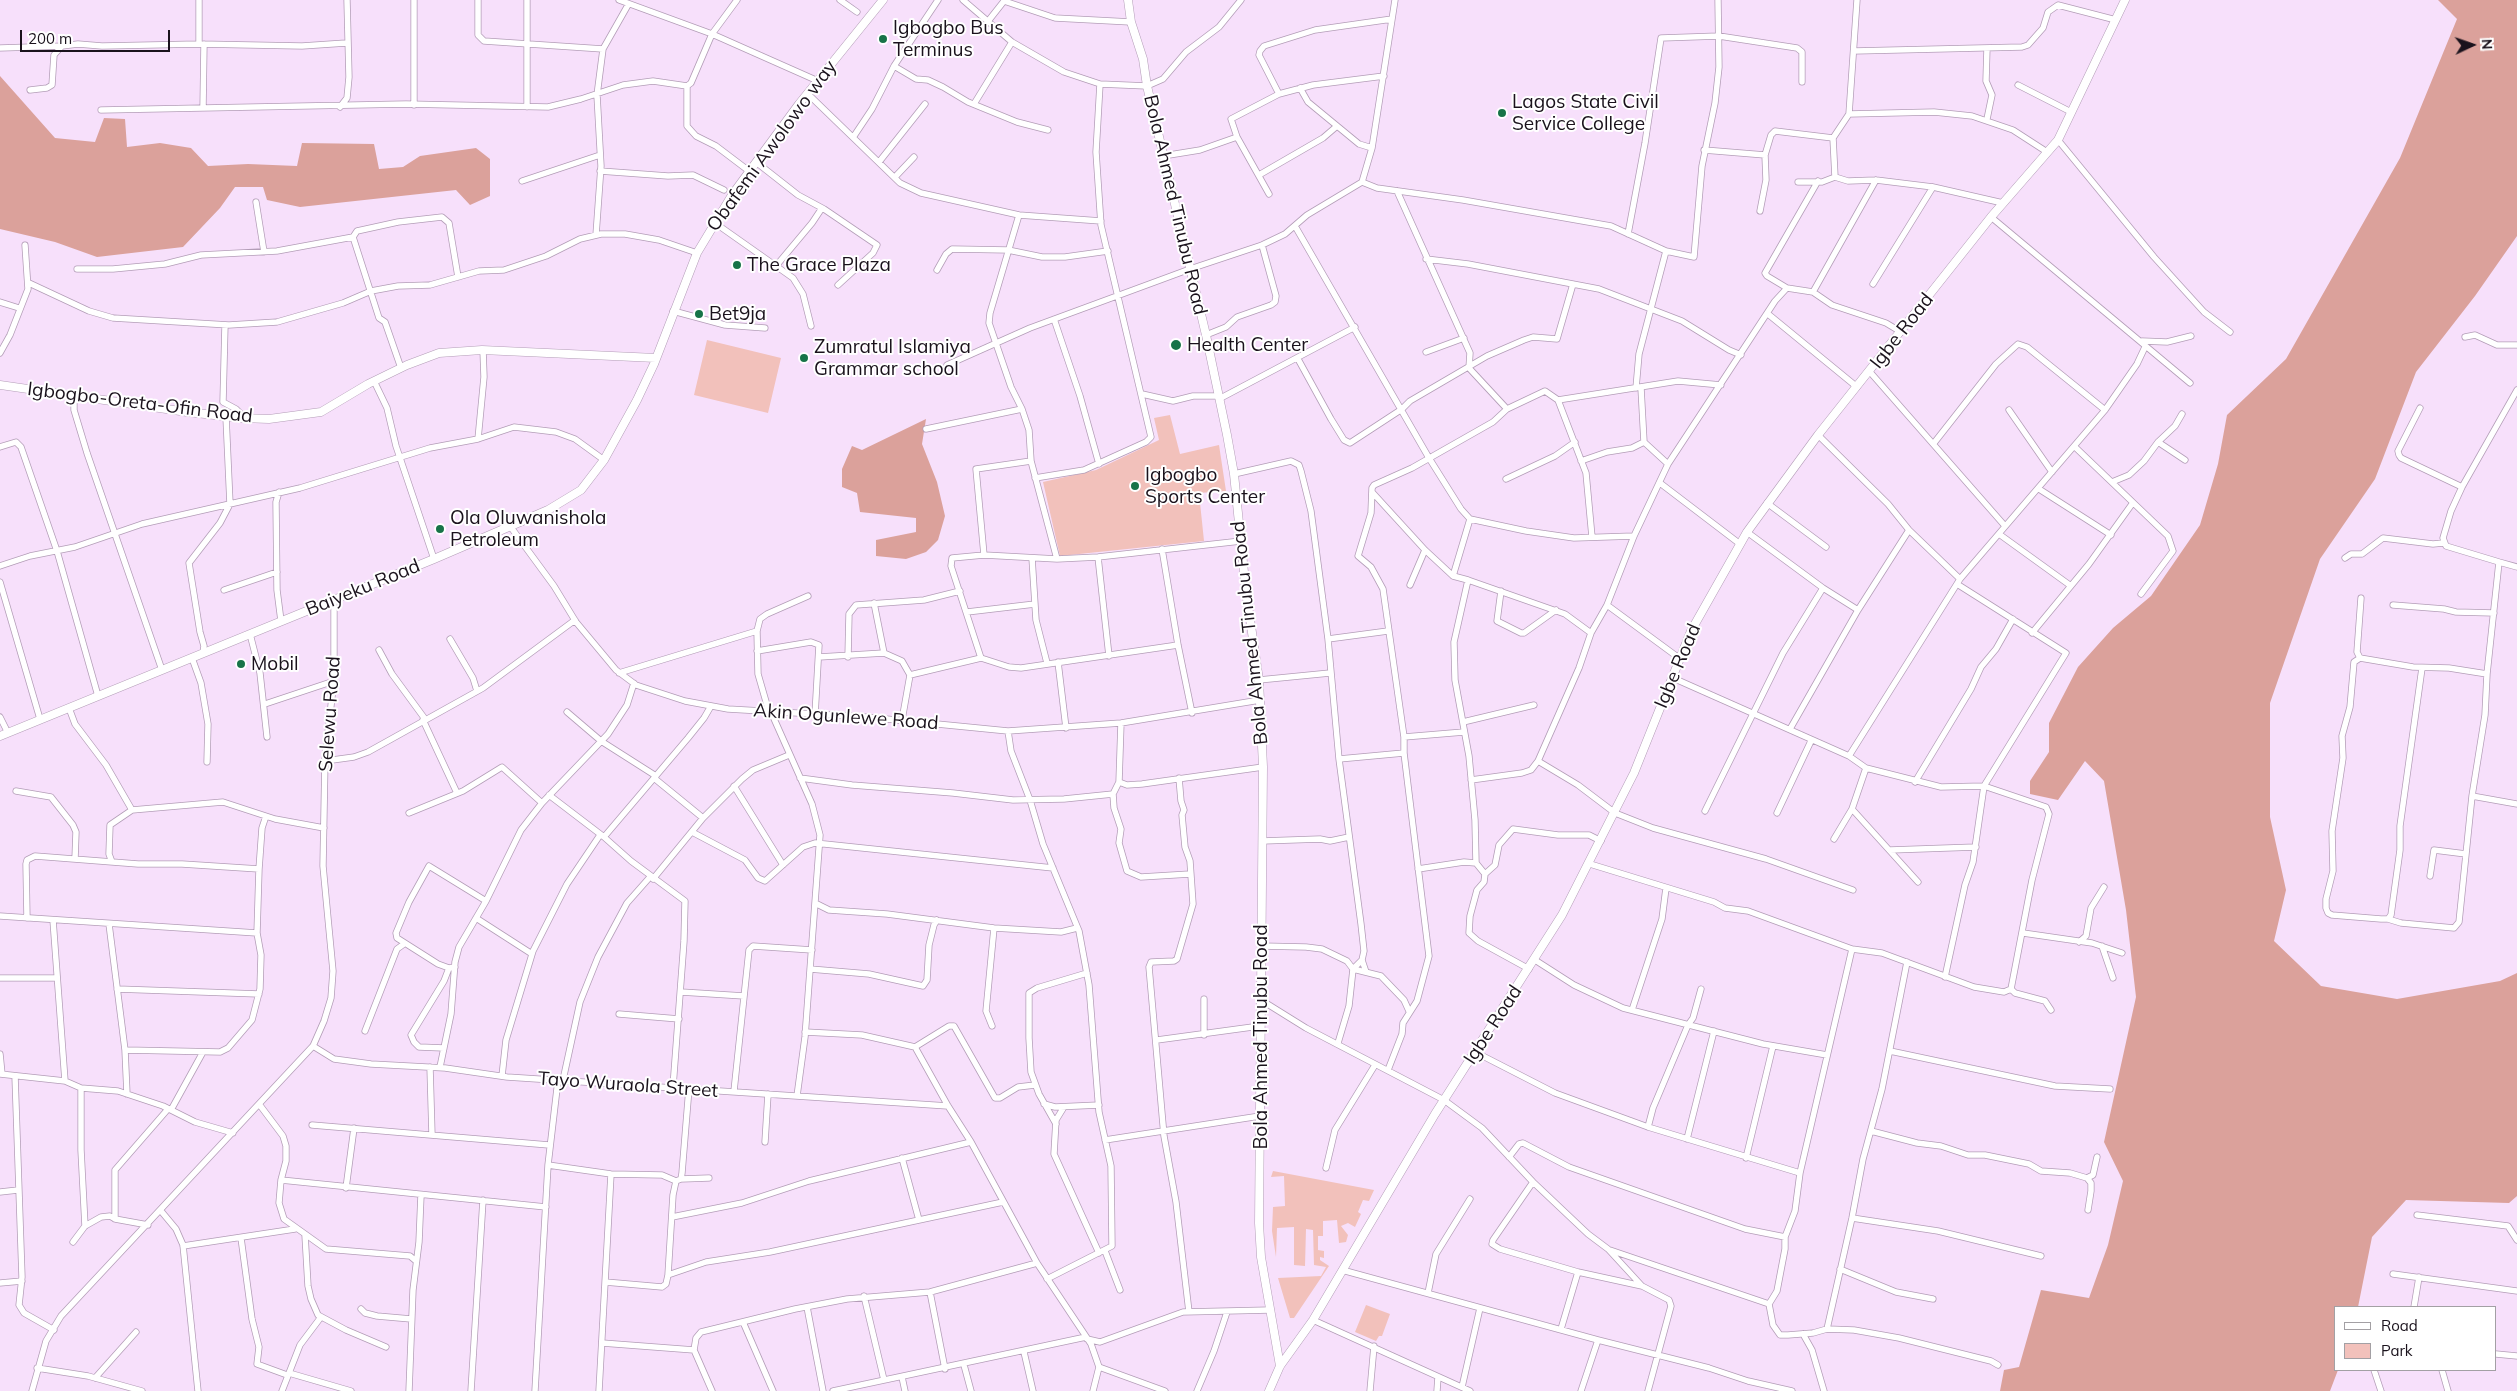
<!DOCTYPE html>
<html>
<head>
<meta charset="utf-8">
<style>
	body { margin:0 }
	#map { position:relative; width:2517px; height:1391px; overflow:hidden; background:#f7e0fb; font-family:Mulish,sans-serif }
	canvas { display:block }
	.legend { position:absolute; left:2334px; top:1306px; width:162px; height:65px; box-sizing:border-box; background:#fff; border:1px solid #a3a0a4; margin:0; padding:6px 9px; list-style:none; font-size:15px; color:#1a121c }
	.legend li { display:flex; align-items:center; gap:10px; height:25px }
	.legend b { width:25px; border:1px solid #a3a0a4 }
	.north { position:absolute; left:2447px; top:20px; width:50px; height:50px; -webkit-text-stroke:4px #fff; paint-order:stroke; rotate:87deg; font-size:14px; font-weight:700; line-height:20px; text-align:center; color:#1a121c }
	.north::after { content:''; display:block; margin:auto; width:18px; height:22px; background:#1a121c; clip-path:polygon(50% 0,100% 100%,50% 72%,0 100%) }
	.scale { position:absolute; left:20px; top:30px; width:150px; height:22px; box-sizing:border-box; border:2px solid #1a121c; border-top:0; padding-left:6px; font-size:15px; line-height:18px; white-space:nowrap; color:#1a121c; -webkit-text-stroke:4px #fff; paint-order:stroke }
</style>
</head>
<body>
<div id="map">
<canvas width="2517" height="1391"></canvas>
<ul class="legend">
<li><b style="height:6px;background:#fff"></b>Road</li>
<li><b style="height:14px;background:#f2c1bb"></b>Park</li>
</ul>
<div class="north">N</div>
<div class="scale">200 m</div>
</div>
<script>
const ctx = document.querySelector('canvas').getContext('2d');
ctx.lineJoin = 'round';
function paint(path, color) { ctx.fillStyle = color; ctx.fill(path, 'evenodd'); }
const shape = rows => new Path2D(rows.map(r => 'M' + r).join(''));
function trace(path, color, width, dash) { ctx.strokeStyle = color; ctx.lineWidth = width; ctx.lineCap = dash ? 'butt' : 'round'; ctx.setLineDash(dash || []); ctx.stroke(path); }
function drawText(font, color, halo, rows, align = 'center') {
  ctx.font = font + ' Mulish,sans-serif'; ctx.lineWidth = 4; ctx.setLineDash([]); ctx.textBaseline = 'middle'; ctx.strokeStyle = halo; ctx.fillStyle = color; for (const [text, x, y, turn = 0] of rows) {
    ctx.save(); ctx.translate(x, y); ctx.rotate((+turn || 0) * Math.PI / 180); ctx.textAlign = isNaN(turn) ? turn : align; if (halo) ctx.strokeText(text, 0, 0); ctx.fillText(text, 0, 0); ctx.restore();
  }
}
const green = shape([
	[707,340,781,358,768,413,694,395],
	[1170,415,1180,454,1219,445,1226,491,1199,493,1204,541,1060,556,1043,482,1096,470,1159,440,1154,418],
	[1273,1171,1374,1190,1369,1201,1363,1200,1358,1212,1361,1214,1355,1227,1348,1223,1341,1226,1348,1235,1346,1242,1339,1243,1337,1220,1323,1221,1323,1236,1318,1236,1318,1250,1324,1251,1324,1258,1320,1257,1320,1260,1329,1266,1294,1318,1290,1318,1278,1278,1321,1276,1326,1267,1314,1265,1313,1230,1306,1229,1305,1266,1294,1265,1294,1227,1277,1228,1276,1257,1272,1231,1273,1207,1285,1206,1284,1176,1271,1177],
	[1366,1305,1390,1314,1382,1336,1379,1336,1376,1341,1355,1332]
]);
const forest = shape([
	[2438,0,2517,0,2517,236,2475,296,2416,372,2375,479,2320,559,2270,703,2270,817,2286,890,2274,941,2321,986,2397,999,2500,981,2517,973,2517,1196,2509,1203,2406,1200,2372,1237,2358,1307,2336,1307,2336,1370,2338,1370,2330,1391,2000,1391,2004,1370,2019,1367,2041,1290,2089,1298,2108,1245,2123,1181,2104,1142,2136,997,2126,910,2104,781,2085,761,2058,800,2030,794,2030,781,2049,752,2049,723,2078,667,2113,628,2151,596,2200,525,2218,464,2227,415,2286,359,2400,158,2457,19],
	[0,76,55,138,95,142,104,118,125,119,127,147,160,143,191,148,208,166,248,164,297,166,302,143,374,144,379,169,403,167,420,156,476,148,490,159,490,196,470,205,456,190,300,207,267,200,263,187,235,187,220,208,183,247,97,257,55,242,0,229],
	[926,419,922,444,937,482,945,516,938,540,926,552,906,559,876,556,876,540,916,532,916,518,860,512,857,493,842,487,842,469,852,446,862,450]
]);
const street = shape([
	[199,0,199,44],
	[478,0,478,35,484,41,603,49],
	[619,0,712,34,818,81],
	[840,0,857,12],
	[963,0,1012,42,1064,72,1100,84,1147,86,1163,79,1186,52,1219,27,1241,0],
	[989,20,1004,1,1055,18,1131,22],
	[0,48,62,46,78,44,102,46,199,44,302,46,346,43],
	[1854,51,2022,47,2028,45,2043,28,2048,12,2058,5,2116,20],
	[894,66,916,79,928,80,943,87,968,102,1017,122,1048,130],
	[2018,85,2071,112],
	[687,86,687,126,696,136,716,146,749,171],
	[1300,88,1308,102,1359,144,1372,148],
	[30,90,47,88,52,85,54,55,62,46],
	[808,94,900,183,921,193,1019,215,1101,221],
	[1279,94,1259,55,1260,51,1264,46,1315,30,1392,19],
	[974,104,1012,42],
	[414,105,414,0],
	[340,107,347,98,349,77,347,0],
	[527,107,527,0],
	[203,108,204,44],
	[101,110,406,104,548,107,581,99,623,85,653,81,687,86,691,83,712,34,737,0],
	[1849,114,1934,112,1972,116,2013,130,2047,152],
	[1987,119,1992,95,1986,81,1987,48],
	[854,136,872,109,894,66,938,0],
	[2058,140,2154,257,2204,312,2230,332],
	[1704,150,1765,155,1771,135,1775,131,1833,138],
	[1163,156,1200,150,1237,137],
	[756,162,798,195,824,209,877,245,873,253,838,285],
	[879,162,925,104],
	[600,171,668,176,693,175,724,190],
	[1259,175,1323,138,1337,126],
	[895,177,914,157],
	[1835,177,1833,138,1849,114,1857,0],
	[522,181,600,155],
	[1362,182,1377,188,1463,200,1611,226,1666,251,1694,257,1702,166,1715,103,1719,67,1718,0],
	[1798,182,1822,182,1835,177,1848,181,1876,180,1933,187,2003,203],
	[1397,191,1470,353,1469,368,1507,409],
	[1269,194,1237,137,1231,119,1279,94,1313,85,1384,76],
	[256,202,264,252],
	[1760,211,1766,180,1765,155],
	[1019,215,990,313,989,323,1011,387,1022,409,1029,430,1031,461,1057,559],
	[1991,217,2190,383],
	[715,223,793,278,803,294,811,326],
	[1295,226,1429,458,1461,509,1470,519,1526,531,1574,538,1634,536],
	[1628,234,1645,143,1661,38,1719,36,1797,48,1802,52,1802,82],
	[596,235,601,166,597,95,603,49,628,5],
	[353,237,379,318,385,322,401,368],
	[1426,259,1468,264,1599,289,1682,321,1729,350,1741,355],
	[776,266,812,223,822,208],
	[77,269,113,269,165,264,201,255,277,251,353,237,357,231,398,222,442,217,449,223,458,277],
	[937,270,946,254,952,249,1008,250,1042,257,1065,257,1108,251],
	[29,283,89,311,113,318,229,325,277,322,343,303,371,291,398,286,430,285,479,271,504,270,546,256,580,239,601,234,625,234,659,240,697,253],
	[1873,284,1933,187],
	[1787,288,1767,276,1765,273,1818,181],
	[1813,292,1876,180],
	[0,302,19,308],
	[673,311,725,325,765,328],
	[1768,314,1857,387],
	[1054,319,1080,396,1099,464],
	[225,325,223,402,236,409,240,413,241,418],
	[1206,335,1226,327,1237,317,1271,305,1275,302,1276,296,1262,245],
	[2465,337,2475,335,2497,345,2517,345],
	[2142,341,2167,342,2191,336],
	[1426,352,1464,338],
	[0,353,10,335,28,289,25,245],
	[1298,359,1331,419,1344,440,1350,443,1402,409,1410,401,1487,356,1524,340,1533,337,1557,339,1573,284],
	[947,365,1030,328,1190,269,1262,245,1285,234,1307,215,1362,182,1372,148,1395,0],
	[1870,372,2005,526],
	[374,381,387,408,396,446,434,559],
	[1636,388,1639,354,1666,251],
	[1641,388,1644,442,1668,464],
	[1142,394,1173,401,1193,396,1218,396],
	[74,396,74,410,87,453,162,670],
	[1219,399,1355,327],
	[1558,400,1678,381,1721,385],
	[2420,408,2398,451,2399,455,2401,458,2462,487],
	[2009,410,2052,472],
	[926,429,1022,409],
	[1818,435,1888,504,1909,530,1960,579],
	[478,439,484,377,483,350],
	[2158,442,2185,460],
	[1934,443,1996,364,2018,344,2027,347,2105,410],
	[0,447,16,442,21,447,57,551,98,696],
	[2075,447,2168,536,2173,551,2141,594],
	[1581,461,1607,452,1632,448,1644,442],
	[1234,474,1291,461,1299,465,1301,471,1311,511,1328,639,1339,759,1361,924,1364,951,1362,960,1366,972],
	[1035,478,1084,470,1146,442,1151,437,1101,225,1096,152,1100,84],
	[1506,479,1555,456,1575,442],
	[2112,482,2129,475,2144,461,2158,442,2175,426,2182,414],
	[1660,483,1740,544],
	[2039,489,2111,535],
	[279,492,276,502,277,590,281,621],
	[1372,492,1425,550,1453,576,1470,519],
	[1767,503,1826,547],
	[510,526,554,586,576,622,616,670,636,685,685,701,728,709,866,717,1008,731,1121,723,1260,700],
	[1747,532,1823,588,1858,610],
	[1999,534,2071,586],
	[1162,549,1178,645,1192,713],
	[984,555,976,469,1031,461],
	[1098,557,1109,656],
	[1032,558,1036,620,1047,663],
	[2345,558,2351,554,2362,554,2383,538,2433,544,2443,543],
	[2499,562,2517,567],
	[0,566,30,556,75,547,142,524,300,488,430,448,478,439,514,427,556,432,575,439,604,460],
	[1453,576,1468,580,1454,642,1455,680,1469,756,1475,820,1476,863,1485,874,1484,882,1477,890,1470,916,1469,933,1478,941,1529,969],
	[1468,580,1565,614,1591,633],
	[0,582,40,719],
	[1410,585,1425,550],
	[224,590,277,572],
	[1501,591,1497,621,1521,633,1524,633,1556,610],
	[874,603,884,653],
	[1607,605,1679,658],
	[2393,605,2444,609,2456,612,2494,613],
	[967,612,1035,604],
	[2032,633,2089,564,2132,504],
	[250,634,260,673,267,737],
	[450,639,473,678,477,691],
	[1328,639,1388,631],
	[379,650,392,674,425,719],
	[757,651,811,642,819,645,815,715],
	[203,653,204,646,200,632,189,563,220,523,230,504,226,417],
	[819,657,884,653,902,661,910,675,902,720],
	[848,657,849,614,856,605,924,600,960,591],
	[192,658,201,683,208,724,207,762],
	[981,658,951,566,952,558,984,555,1057,559,1098,557,1241,541],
	[2360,658,2357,652,2361,598],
	[1058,662,1066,728],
	[2422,668,2400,826,2400,850,2391,915,2388,919,2381,919,2332,915,2328,913,2326,908,2326,899,2333,871,2332,831,2343,758,2342,736,2350,707,2354,662,2360,658,2413,667,2449,668,2487,674],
	[619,673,757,631],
	[910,675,981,658,1009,667,1021,668,1178,645],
	[1259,680,1330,673],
	[265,704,334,681],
	[69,708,75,724,106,765,132,810],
	[567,712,601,741,656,776],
	[769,712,758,674,757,631,760,619,767,614,808,596],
	[771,712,812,804,820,835,805,1037,797,1096],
	[0,717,8,733],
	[423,720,457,793],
	[1463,722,1534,705],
	[1121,723,1119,782,1113,794,1114,808,1121,829,1119,843,1127,871,1141,877,1190,874],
	[1790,729,1858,610,1909,530],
	[1008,731,1011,751,1030,800,1043,844,1079,931,1089,985,1099,1112,1111,1166,1112,1246,1047,1279],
	[1404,737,1464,732],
	[1849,756,1960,579,2105,410,2137,364,2145,347],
	[1339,759,1404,753],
	[325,761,354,757,368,752,483,688,575,620],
	[1538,761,1578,785,1615,813,1653,828,1766,859,1853,890],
	[654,778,703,818],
	[800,778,852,785,953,793,1013,800,1064,799,1113,794],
	[1179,778,1181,801,1184,810,1182,815,1185,847,1190,861,1193,904,1177,959,1174,961,1151,962,1149,967,1164,1136,1176,1202,1189,1312],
	[1471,780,1522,773,1531,770,1538,761,1579,668,1591,633,1607,605,1634,536,1668,464,1775,301,1787,288,1813,292,1832,305,1886,323,1901,332],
	[1119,782,1127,785,1142,784,1263,767],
	[1915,782,1971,689,1981,667,1996,649,2013,619],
	[734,786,783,865],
	[16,791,51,797,73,825,76,832,75,859],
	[549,795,604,837,631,861,685,901,684,941,673,1087],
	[2472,796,2517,804],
	[1852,809,1918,882],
	[1705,811,1783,653,1823,588],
	[409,813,463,791,502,767,542,803],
	[1777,813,1811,741],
	[692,832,745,860,758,878,765,881,803,847,815,843,1053,868],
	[604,837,688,738,704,718,711,706],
	[1834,839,1852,809,1866,768],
	[1262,841,1320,839,1330,841,1349,837],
	[1890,850,1976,847],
	[112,862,109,854,110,825,132,810,223,802,275,819,324,828],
	[1590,864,1714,902,1725,908,1748,911,1852,949,1882,953,1974,987,2004,992,2011,989,2032,880,2049,814,2046,807,1984,786,1941,787,1866,768,1849,756,1673,678],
	[1418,869,1464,862,1476,863],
	[1485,874,1495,865,1499,845,1513,829,1558,835,1589,835,1601,841],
	[2430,876,2434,850,2466,854],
	[653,879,703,818,742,779,753,770,789,755],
	[815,903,829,910,887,914,994,928,1061,932,1077,928],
	[0,916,257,933],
	[27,918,26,864,27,860,35,856,138,864,182,864,259,869],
	[476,918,532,954],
	[2388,919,2401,923,2454,928,2459,922,2472,796,2485,715,2487,674,2499,562,2446,546,2443,538,2451,511,2462,487,2517,390],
	[53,920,65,1081],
	[109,924,125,1050,127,1094],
	[2023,933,2092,943,2122,953],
	[2079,942,2086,936,2091,908,2104,887],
	[1261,946,1306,947,1322,949,1347,961,1353,969,1381,976,1404,1000,1409,1011],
	[2102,946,2113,978],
	[1852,949,1800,1173,1795,1211,1785,1237,1785,1249,1777,1291,1769,1304,1773,1325,1780,1335,1788,1335,1813,1333,1827,1329,1854,1330,1899,1338,1991,1361,1998,1365],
	[1535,960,1574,985,1623,1008,1763,1044,1827,1055],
	[455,967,449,968,438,964,397,938,396,933,409,902,429,866,486,901],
	[810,969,869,974,923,986,927,980,929,945,934,925,937,920],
	[1945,977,1965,885,1973,862,1984,786,2066,653,1957,584],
	[0,978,57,978],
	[117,989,259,994],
	[2011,989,2015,993,2045,1001,2051,1010],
	[681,992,744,996],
	[1261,1000,1306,1028,1444,1100,1482,1128,1533,1182,1588,1234,1608,1249,1642,1286],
	[1632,1010,1662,919,1666,888],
	[619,1014,679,1019],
	[992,1026,986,1011,994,928],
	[365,1031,397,949,404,944],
	[805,1032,862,1035,915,1047,949,1026,954,1026,995,1098,1000,1098,1018,1087,1035,1085],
	[1204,1035,1204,999],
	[1157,1040,1260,1026],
	[1338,1043,1349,1006,1353,969,1362,960],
	[313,1046,334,1059,371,1064,445,1068,507,1077,948,1106],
	[915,1047,948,1106,971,1142,1037,1263,1091,1344,1099,1367,1093,1391],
	[444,1048,419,1047,414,1042,411,1035,444,981,449,968],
	[125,1050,220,1052,228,1048,252,1020,260,989,261,955,257,933,259,869,262,828,266,816],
	[1890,1051,2055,1086,2110,1089],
	[1475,1052,1555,1093,1648,1127,1800,1173],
	[0,1054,2,1074],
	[430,1067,432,1135],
	[440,1067,451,1014,455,962,459,947,486,901,521,830,542,803,608,734,627,705,634,683],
	[1388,1070,1402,1034,1403,1023,1417,1001,1429,956,1404,753,1404,737,1383,589,1371,567,1358,556,1371,513,1372,488,1374,485,1412,468,1493,422,1507,409,1545,391,1558,400,1586,473,1592,537],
	[0,1074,65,1081,81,1088,118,1091,163,1106,195,1122,233,1133],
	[15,1076,22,1277,19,1305,24,1313,54,1330],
	[502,1076,506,1040,533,951,567,884,600,835],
	[563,1080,580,1002,598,957,627,903,650,877],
	[81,1088,81,1150,85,1226],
	[734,1091,749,950,753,946,812,950],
	[259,1104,283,1136,286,1146,286,1161,281,1180,279,1203,284,1219,326,1249,410,1256,416,1261],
	[1044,1104,1055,1107,1099,1105],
	[1064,1107,1056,1120,1054,1154,1099,1253],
	[171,1110,203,1052],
	[1056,1124,1039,1094,1031,1072,1029,1038,1029,993,1037,988,1087,973],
	[312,1125,549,1145],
	[1648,1127,1653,1108,1688,1025,1693,1018,1701,989],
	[1871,1131,1917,1143,1941,1146,1968,1155,1985,1155,2029,1164,2041,1171,2070,1173,2087,1178,2091,1183,2091,1191,2088,1210],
	[1687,1139,1714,1031],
	[1105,1140,1260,1116],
	[765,1142,768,1094],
	[1509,1157,1519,1144,1523,1143,1569,1167,1745,1229,1785,1237],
	[902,1158,919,1220],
	[1746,1158,1773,1046],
	[548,1165,611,1174,662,1175,676,1181],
	[1326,1168,1335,1130,1375,1065],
	[2087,1178,2093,1175,2097,1157],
	[681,1179,709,1178],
	[281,1180,546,1207],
	[1533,1182,1493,1240,1492,1244,1500,1249,1578,1272,1642,1286,1669,1300,1671,1306,1648,1391],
	[346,1188,354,1128],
	[0,1192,18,1190],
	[161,1211,176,1229,183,1245,198,1391],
	[2417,1215,2508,1226,2517,1240],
	[672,1217,742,1203,809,1181,971,1142],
	[1852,1218,1938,1231,2041,1256],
	[115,1219,115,1170,168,1109],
	[305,1235,308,1286,311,1299,318,1315,346,1330,386,1347],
	[241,1238,252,1319,259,1347,257,1364,287,1375],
	[73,1242,85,1226,101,1217,110,1216,115,1219,148,1225],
	[183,1246,295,1229],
	[1610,1250,1769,1304],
	[1105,1251,1120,1290],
	[1840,1269,1896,1292,1933,1299],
	[1342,1270,1598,1340,1709,1368,1748,1381,1792,1391],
	[2393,1274,2517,1291],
	[668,1275,673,1195,676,1181,681,1179,682,1173,689,1088],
	[605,1282,662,1287,666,1284,668,1275,706,1262,770,1252,1003,1202],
	[0,1283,22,1281],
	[930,1292,945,1369],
	[1428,1293,1436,1254,1470,1199],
	[864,1296,884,1380],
	[807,1307,823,1391],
	[2414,1307,2419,1277],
	[361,1309,365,1313,377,1316,411,1319],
	[1313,1320,1470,1391],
	[743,1322,773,1391],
	[1561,1329,1578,1272],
	[1827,1329,1852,1218,1863,1159,1882,1089,1907,962],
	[1803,1334,1812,1350,1824,1391],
	[1087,1339,1100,1342,1183,1312,1270,1310],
	[602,1343,694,1350],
	[1024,1352,1033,1391],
	[2496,1354,2517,1356],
	[964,1365,971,1391],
	[1099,1367,1165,1391],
	[37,1368,88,1376,142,1391],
	[2374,1370,2381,1391],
	[2442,1370,2448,1391],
	[289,1373,351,1391],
	[902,1377,905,1391],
	[95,1378,136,1332],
	[1462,1387,1480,1308],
	[32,1391,46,1341,61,1316,313,1046,324,1021,331,998,333,971,323,866,325,759,334,679,334,600],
	[282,1391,300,1345,321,1317],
	[409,1391,413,1290,419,1242,421,1195],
	[471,1391,483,1200],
	[535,1391,548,1165,558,1080],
	[599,1391,611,1174],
	[712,1391,694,1350,696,1338,701,1332,795,1309,847,1299,930,1292,1037,1263],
	[833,1391,1086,1337],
	[1197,1391,1214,1351,1227,1312],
	[1370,1391,1374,1346],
	[1437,1391,1438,1377],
	[1581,1391,1598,1340]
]);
const secondary = shape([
	[1128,0,1131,22,1143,59,1147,86,1206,335,1227,435,1234,474,1246,592,1259,680,1263,767,1259,1223,1261,1257,1280,1366],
	[0,385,187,412,241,418,269,419,321,412,368,384,407,365,439,353,482,350,656,358],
	[0,736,434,559,548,510,581,490,604,460,637,400,654,364,697,253,732,195,799,104,883,0],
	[1269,1391,1280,1366,1313,1320,1435,1114,1562,915,1634,773,1691,631,1747,532,1818,435,1991,217,2058,140,2125,0]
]);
const markers = [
	[883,39,5,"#177348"],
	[1502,113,5,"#177348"],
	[737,265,5,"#177348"],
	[699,314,5,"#177348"],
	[1176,345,6,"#177348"],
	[804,358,5,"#177348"],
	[1135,486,5,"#177348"],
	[440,529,5,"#177348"],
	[241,664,5,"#177348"]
];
const poiNames = [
	["Igbogbo Bus",893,28],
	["Terminus",893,50],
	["Lagos State Civil",1512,102],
	["Service College",1512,124],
	["The Grace Plaza",747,265],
	["Bet9ja",709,314],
	["Health Center",1187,345],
	["Zumratul Islamiya",814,347],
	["Grammar school",814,369],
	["Igbogbo",1145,475],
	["Sports Center",1145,497],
	["Ola Oluwanishola",450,518],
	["Petroleum",450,540],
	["Mobil",251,664]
];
const streetNames = [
	["Obafemi Awolowo way",772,146,-54],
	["Bola Ahmed Tinubu Road",1175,205,77],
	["Igbe Road",1902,331,-52],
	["Igbogbo-Oreta-Ofin Road",140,403,7],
	["Baiyeku Road",363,588,-22],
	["Bola Ahmed Tinubu Road",1250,633,-96],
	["Igbe Road",1678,666,-67],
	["Selewu Road",330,714,-86],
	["Akin Ogunlewe Road",846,717,4],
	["Igbe Road",1493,1025,-57],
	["Bola Ahmed Tinubu Road",1261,1037,-90],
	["Tayo Wuraola Street",628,1085,4]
];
paint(green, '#f2c1bb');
paint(forest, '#dba19b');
trace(street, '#b39db7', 7);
trace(secondary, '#b39db7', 9);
trace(street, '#fff', 5.5);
trace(secondary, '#fff', 8);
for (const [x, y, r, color] of markers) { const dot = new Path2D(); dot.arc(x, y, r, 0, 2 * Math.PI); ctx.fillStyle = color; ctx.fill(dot); trace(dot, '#fff', 2); }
drawText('19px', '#1a121c', '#fff', poiNames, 'left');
drawText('19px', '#1a121c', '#fff', streetNames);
</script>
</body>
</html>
